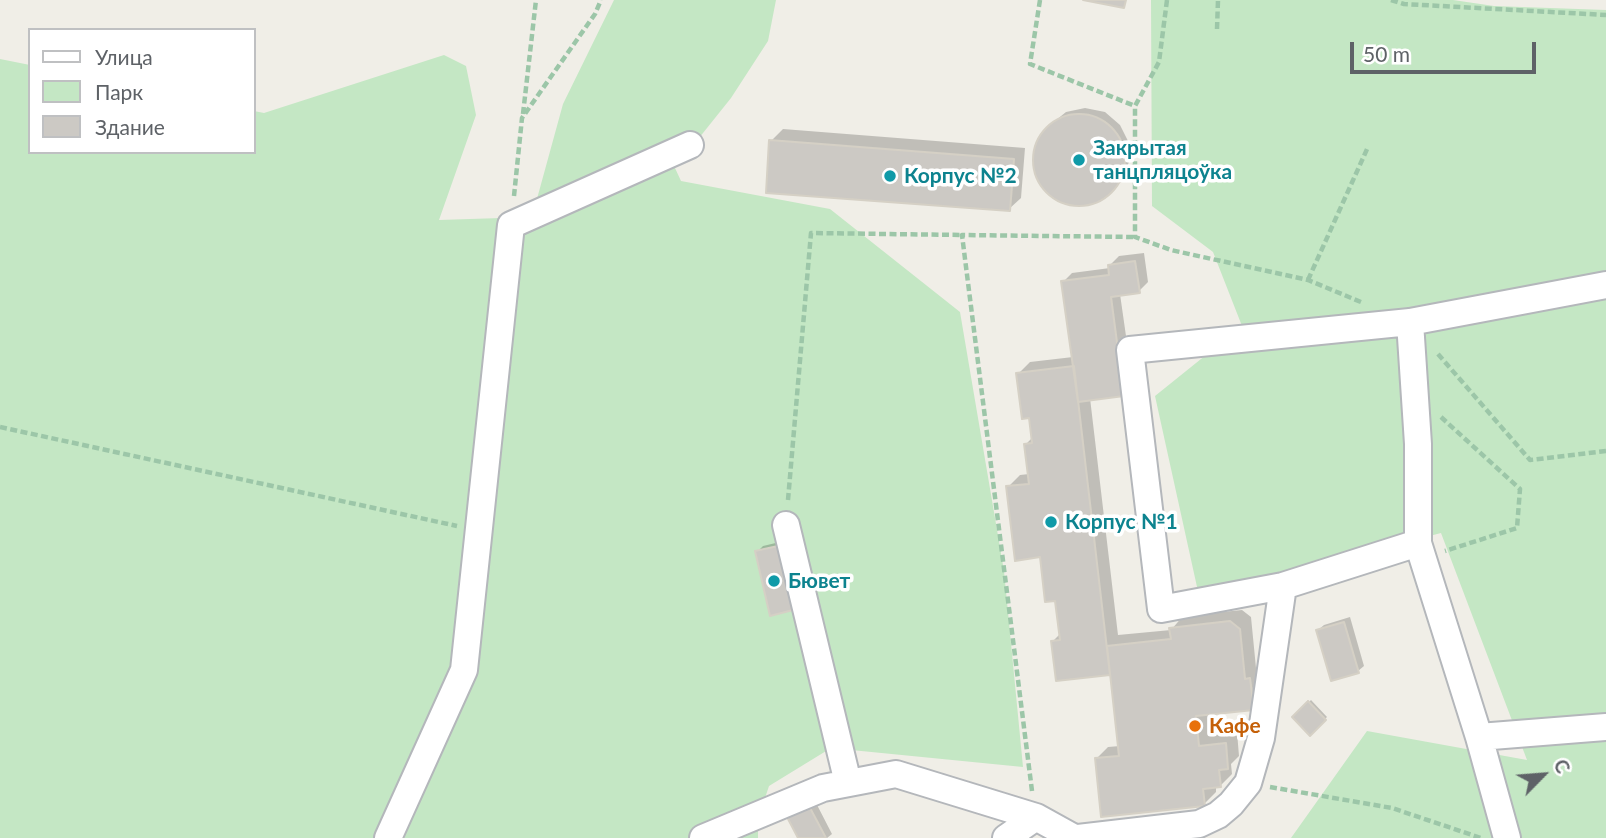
<!DOCTYPE html>
<html>
<head>
<meta charset="utf-8">
<style>
	body { margin:0 }
	#map { position:relative; width:1606px; height:838px; overflow:hidden; background:#f0eee7; font-family:Lato,sans-serif }
	canvas { display:block }
	.legend { position:absolute; left:28px; top:28px; width:228px; height:126px; box-sizing:border-box; background:#fff; border:2px solid #bfc0c2; margin:0; padding:9px 12px; list-style:none; font-size:21px; color:#5e6267 }
	.legend li { display:flex; align-items:center; gap:14px; height:35px }
	.legend b { width:35px; border:2px solid #bfc0c2 }
	.north { position:absolute; left:1508px; top:740px; width:70px; height:70px; -webkit-text-stroke:5px #fff; paint-order:stroke; rotate:65deg; font-size:19px; font-weight:700; line-height:28px; text-align:center; color:#5e6267 }
	.north::after { content:''; display:block; margin:auto; width:24px; height:32px; background:#5e6267; clip-path:polygon(50% 0,100% 100%,50% 72%,0 100%) }
	.scale { position:absolute; left:1350px; top:42px; width:186px; height:32px; box-sizing:border-box; border:4px solid #5e6267; border-top:0; padding-left:9px; font-size:21px; line-height:24px; white-space:nowrap; color:#5e6267; -webkit-text-stroke:5px #fff; paint-order:stroke }
</style>
</head>
<body>
<div id="map">
<canvas width="1606" height="838"></canvas>
<ul class="legend">
<li><b style="height:9px;background:#fff"></b>Улица</li>
<li><b style="height:19px;background:#c4e7c4"></b>Парк</li>
<li><b style="height:19px;background:#ccc9c4"></b>Здание</li>
</ul>
<div class="north">С</div>
<div class="scale">50 m</div>
</div>
<script>
const ctx = document.querySelector('canvas').getContext('2d');
ctx.lineJoin = 'round';
function paint(path, color) { ctx.fillStyle = color; ctx.fill(path, 'evenodd'); }
const shape = rows => new Path2D(rows.map(r => 'M' + r).join(''));
function trace(path, color, width, dash) { ctx.strokeStyle = color; ctx.lineWidth = width; ctx.lineCap = dash ? 'butt' : 'round'; ctx.setLineDash(dash || []); ctx.stroke(path); }
function drawText(font, color, halo, rows, align = 'center') {
  ctx.font = font + ' Lato,sans-serif'; ctx.lineWidth = 7; ctx.setLineDash([]); ctx.textBaseline = 'middle'; ctx.strokeStyle = halo; ctx.fillStyle = color; for (const [text, x, y, turn = 0] of rows) {
    ctx.save(); ctx.translate(x, y); ctx.rotate((+turn || 0) * Math.PI / 180); ctx.textAlign = isNaN(turn) ? turn : align; if (halo) ctx.strokeText(text, 0, 0); ctx.fillText(text, 0, 0); ctx.restore();
  }
}
const green = shape([
	[614,0,776,0,768,41,731,98,675,168,681,181,830,209,960,312,1004,571,1023,767,831,748,769,786,758,819,758,838,0,838,0,59,30,65,30,152,254,152,254,111,264,113,444,55,466,66,476,115,439,220,532,217,563,104],
	[1151,0,1453,0,1494,6,1606,10,1606,838,1291,838,1367,731,1527,760,1441,533,1199,596,1155,396,1242,326,1213,252,1152,206]
]);
const shadow = shape([
	[1085,108,1105,112,1120,125,1129,143,1129,162,1121,181,1114,187,1098,200,1079,205,1059,200,1044,188,1035,170,1035,150,1044,132,1050,125,1066,112],
	[783,129,1025,148,1021,198,1009,209,771,141],
	[1144,253,1148,282,1139,291,1120,294,1133,385,1090,398,1118,635,1171,630,1183,616,1242,610,1251,617,1256,668,1262,667,1253,708,1208,713,1211,735,1237,732,1239,756,1231,764,1232,774,1220,786,1216,786,1216,792,1204,804,1096,759,1108,747,1120,746,1112,673,1058,679,1053,641,1061,633,1057,599,1042,556,1008,487,1020,475,1029,474,1026,444,1033,437,1031,416,1018,374,1030,362,1073,357,1063,282,1072,273,1110,268,1110,265,1119,256],
	[784,541,798,603,757,552,763,546],
	[1350,617,1364,666,1358,671,1318,630,1324,625],
	[1311,700,1327,717,1310,733,1295,717],
	[815,801,832,834,827,838,800,838,795,812]
]);
const building = shape([
	[1083,0,1126,0,1124,8,1083,0],
	'1033 160a46 46 0 1 1 92 0a46 46 0 1 1-92 0Z',
	[769,140,1014,159,1010,211,766,193,769,140],
	[1135,261,1140,293,1111,297,1124,396,1078,402,1061,281,1109,275,1108,265,1135,261],
	[1074,366,1110,675,1056,681,1051,641,1060,640,1055,601,1045,602,1040,557,1015,561,1006,486,1029,484,1024,444,1032,443,1029,418,1022,419,1016,373,1074,366],
	[778,546,793,610,770,616,755,551,778,546],
	[1230,621,1240,629,1245,679,1250,678,1254,710,1196,716,1199,746,1226,743,1228,769,1219,770,1221,787,1203,789,1205,806,1101,817,1095,758,1119,756,1107,646,1171,639,1169,628,1230,621],
	[1344,622,1359,673,1331,681,1316,630,1344,622],
	[1308,701,1326,720,1310,736,1292,717,1308,701],
	[809,806,826,838,798,838,787,817,809,806]
]);
const path = shape([
	[1040,0,1030,64,1135,106],
	[1167,0,1159,62,1135,106,1135,237,1171,250,1308,280,1361,302],
	[1391,0,1404,4,1606,15],
	[1217,29,1218,0],
	[523,114,536,0],
	[514,196,522,118,595,14,601,0],
	[1308,280,1368,147],
	[1438,354,1530,460,1606,451],
	[1441,417,1520,489,1517,528,1445,551],
	[0,427,457,526],
	[788,500,811,233,962,235],
	[1270,787,1392,808,1481,838],
	[1032,791,962,235,1135,237]
]);
const minor = shape([
	[1410,322,1418,444,1418,543,1479,737,1507,838],
	[786,525,848,783],
	[1283,586,1161,609,1130,350,1410,322,1606,285],
	[1479,737,1606,727],
	[388,838,464,670,511,225,690,145],
	[703,838,823,788,896,774,1036,817,1074,838],
	[1006,838,1036,817],
	[1078,838,1199,824,1218,815,1231,804,1248,783,1261,738,1283,586,1418,543]
]);
const markers = [
	[1079,160,7,"#0f9aa8"],
	[890,176,7,"#0f9aa8"],
	[1051,522,7,"#0f9aa8"],
	[774,581,7,"#0f9aa8"],
	[1195,726,7,"#e8710a"]
];
const cultureNames = [
	["Закрытая",1093,148],
	["танцпляцоўка",1093,172],
	["Корпус №2",904,176],
	["Корпус №1",1065,522],
	["Бювет",788,581]
];
const foodNames = [
	["Кафе",1209,726]
];
paint(green, '#c4e7c4');
paint(shadow, '#0003');
paint(building, '#ccc9c4');
trace(building, '#d5d0c5', 2);
trace(minor, '#b4b7bb', 30);
trace(path, '#9cc6a8', 4.5, [7, 3.5]);
trace(minor, '#fff', 26);
for (const [x, y, r, color] of markers) { const dot = new Path2D(); dot.arc(x, y, r, 0, 2 * Math.PI); ctx.fillStyle = color; ctx.fill(dot); trace(dot, '#fff', 2.5); }
drawText('bold 21px', '#0d838f', '#fff', cultureNames, 'left');
drawText('bold 21px', '#c56008', '#fff', foodNames, 'left');
</script>
</body>
</html>
